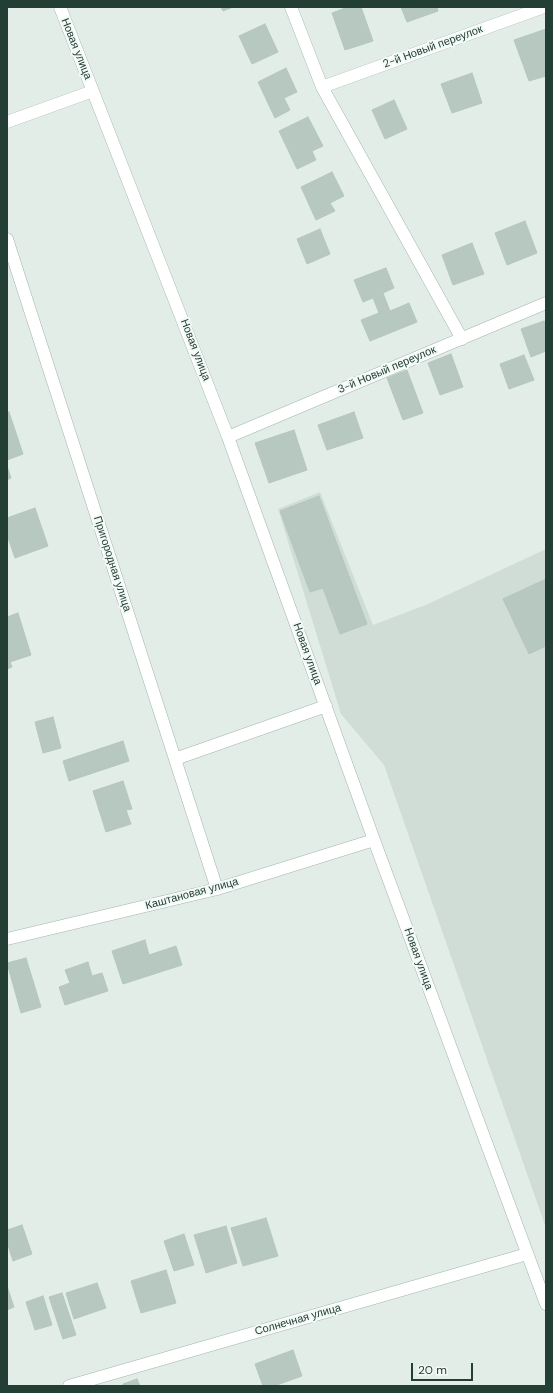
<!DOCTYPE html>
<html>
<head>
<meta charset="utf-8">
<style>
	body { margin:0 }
	#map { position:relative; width:553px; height:1393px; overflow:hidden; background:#e2ede7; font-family:"DM Sans",sans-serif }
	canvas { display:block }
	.frame { position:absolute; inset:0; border:8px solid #223e35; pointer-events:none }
	.scale { position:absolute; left:411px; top:1363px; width:62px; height:18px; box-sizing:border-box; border:2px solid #223e35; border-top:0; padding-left:5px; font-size:12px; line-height:14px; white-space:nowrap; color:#223e35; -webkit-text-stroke:3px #f3f9f6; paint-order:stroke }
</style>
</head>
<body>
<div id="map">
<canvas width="553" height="1393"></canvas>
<div class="frame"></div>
<div class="scale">20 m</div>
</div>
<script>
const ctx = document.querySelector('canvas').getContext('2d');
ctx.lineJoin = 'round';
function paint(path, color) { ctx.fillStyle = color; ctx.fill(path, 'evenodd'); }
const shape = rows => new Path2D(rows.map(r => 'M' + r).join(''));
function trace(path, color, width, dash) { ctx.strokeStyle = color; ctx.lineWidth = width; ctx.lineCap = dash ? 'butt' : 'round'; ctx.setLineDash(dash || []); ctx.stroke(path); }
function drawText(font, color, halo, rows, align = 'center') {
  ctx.font = font + ' "DM Sans",sans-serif'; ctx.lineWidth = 4; ctx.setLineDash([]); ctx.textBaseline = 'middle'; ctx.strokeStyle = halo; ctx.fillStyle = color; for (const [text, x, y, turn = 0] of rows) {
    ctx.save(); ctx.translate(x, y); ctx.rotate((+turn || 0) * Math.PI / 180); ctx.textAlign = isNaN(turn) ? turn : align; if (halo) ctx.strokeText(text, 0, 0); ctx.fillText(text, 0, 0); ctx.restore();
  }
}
const built = shape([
	[320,492,373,625,428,604,546,549,546,1228,384,765,341,714,278,509]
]);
const building = shape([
	[221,7,233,7,223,11,221,7],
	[348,7,361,7,373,41,345,50,332,13,348,7],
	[401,7,437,7,438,11,407,22,401,7],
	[265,24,278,52,252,64,239,36,265,24],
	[546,29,546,76,529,81,514,40,546,29],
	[286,68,297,92,284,98,290,110,275,118,258,82,286,68],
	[472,73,482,103,452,113,441,84,472,73],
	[394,100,407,129,385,139,372,110,394,100],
	[308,117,323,146,312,151,316,160,297,169,279,131,308,117],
	[332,172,344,196,330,203,335,211,316,220,301,187,332,172],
	[525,221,537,253,507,265,495,233,525,221],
	[320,229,330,254,307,264,297,239,320,229],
	[472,243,484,274,453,285,442,255,472,243],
	[386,268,394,288,383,293,390,311,409,303,417,322,370,341,361,320,379,313,373,298,363,302,354,280,386,268],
	[544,321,546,327,546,351,531,357,521,329,544,321],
	[451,354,463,387,440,395,428,363,451,354],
	[524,355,534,380,509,389,500,364,524,355],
	[407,370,423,413,403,420,387,378,407,370],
	[9,412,23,454,7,460,7,413,9,412],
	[354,412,363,438,327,450,318,425,354,412],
	[294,430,307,470,269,483,255,443,294,430],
	[7,466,11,478,7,480,7,466],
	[319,496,367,624,340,634,323,588,310,592,280,511,319,496],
	[35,508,48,546,15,558,7,535,7,518,35,508],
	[546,579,546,646,529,654,503,599,546,579],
	[18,613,31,655,10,662,12,667,7,669,7,617,18,613],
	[53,717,61,748,43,753,35,722,53,717],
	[123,741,129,761,69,781,63,761,123,741],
	[123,781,132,809,126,810,131,824,106,832,93,791,123,781],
	[145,940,149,955,176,946,182,965,123,984,112,951,145,940],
	[26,958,41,1007,21,1013,7,963,26,958],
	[88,962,92,976,102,973,108,991,65,1005,59,987,70,983,65,970,88,962],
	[266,1218,278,1256,243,1266,231,1228,266,1218],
	[22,1225,32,1254,13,1261,7,1242,7,1230,22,1225],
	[226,1226,237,1263,206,1273,194,1235,226,1226],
	[184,1234,194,1265,174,1271,164,1241,184,1234],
	[166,1270,176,1303,141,1313,131,1281,166,1270],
	[97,1283,106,1308,74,1319,66,1293,97,1283],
	[7,1286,14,1307,7,1310,7,1286],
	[62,1293,76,1335,63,1339,49,1297,62,1293],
	[43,1296,52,1325,35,1330,26,1302,43,1296],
	[293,1350,302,1376,274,1386,263,1386,255,1364,293,1350],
	[137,1379,140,1386,123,1386,123,1384,137,1379]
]);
const minor = shape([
	[60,7,228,437,374,840,546,1304],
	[291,7,322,87,462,339],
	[322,87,544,7],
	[7,122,93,91],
	[7,239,217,889],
	[228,437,546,303],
	[175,759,326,706],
	[7,939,217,889,374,840],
	[69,1386,527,1254]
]);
const streetNames = [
	["2-й Новый переулок",433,47,-20],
	["Новая улица",76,49,68],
	["Новая улица",195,350,69],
	["3-й Новый переулок",387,370,-23],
	["Пригородная улица",112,564,72],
	["Новая улица",307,654,70],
	["Каштановая улица",192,894,-15],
	["Новая улица",418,959,70],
	["Солнечная улица",298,1320,-16]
];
paint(built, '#d0ddd6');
paint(building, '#b7c8c0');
trace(building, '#b4c7be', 1);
trace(minor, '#a5b5ae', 13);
trace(minor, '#fff', 12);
drawText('11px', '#223e35', '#f3f9f6', streetNames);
</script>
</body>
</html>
